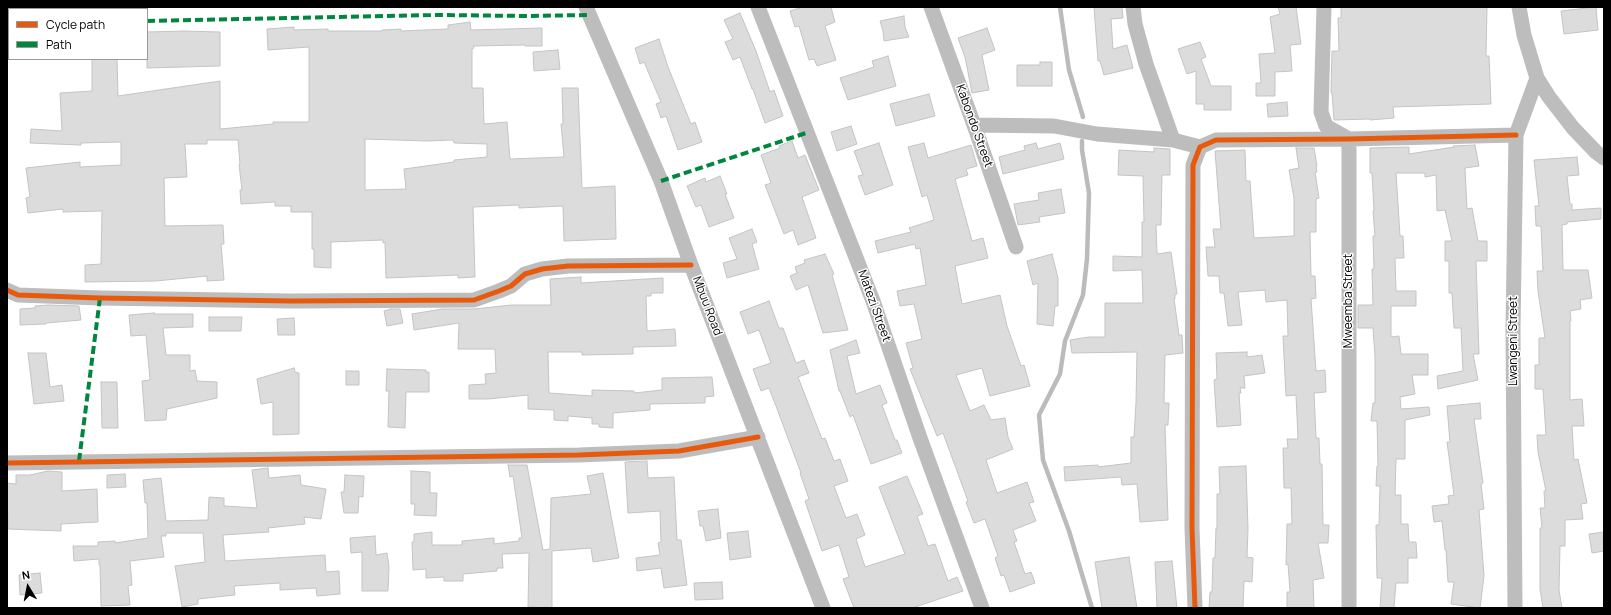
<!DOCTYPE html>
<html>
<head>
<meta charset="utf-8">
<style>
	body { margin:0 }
	#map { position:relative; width:1611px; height:615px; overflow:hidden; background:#fff; font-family:Manrope,sans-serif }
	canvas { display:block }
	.frame { position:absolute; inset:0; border:8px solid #000; pointer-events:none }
	.legend { position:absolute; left:8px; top:8px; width:140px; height:52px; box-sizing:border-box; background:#fff; border:1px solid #999; margin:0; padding:5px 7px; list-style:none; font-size:12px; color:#000 }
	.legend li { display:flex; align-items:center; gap:8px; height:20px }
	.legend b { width:20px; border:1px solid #999 }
	.north { position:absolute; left:8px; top:567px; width:40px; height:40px; -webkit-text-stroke:3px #fff; paint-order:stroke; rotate:350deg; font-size:11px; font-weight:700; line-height:16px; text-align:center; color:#000 }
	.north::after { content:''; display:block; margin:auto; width:14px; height:18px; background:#000; clip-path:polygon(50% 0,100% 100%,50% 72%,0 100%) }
</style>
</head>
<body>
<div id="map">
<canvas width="1611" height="615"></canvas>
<div class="frame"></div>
<ul class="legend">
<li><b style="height:5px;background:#e8590c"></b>Cycle path</li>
<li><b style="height:5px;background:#00873e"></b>Path</li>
</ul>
<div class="north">N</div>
</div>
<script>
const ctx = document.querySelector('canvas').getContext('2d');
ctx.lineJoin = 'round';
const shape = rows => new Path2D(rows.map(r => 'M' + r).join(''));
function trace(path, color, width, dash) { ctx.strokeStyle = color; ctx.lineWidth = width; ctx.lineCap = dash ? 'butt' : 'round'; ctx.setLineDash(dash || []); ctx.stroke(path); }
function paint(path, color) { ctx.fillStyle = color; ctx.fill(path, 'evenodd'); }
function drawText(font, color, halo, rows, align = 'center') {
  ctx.font = font + ' Manrope,sans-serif'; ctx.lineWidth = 3; ctx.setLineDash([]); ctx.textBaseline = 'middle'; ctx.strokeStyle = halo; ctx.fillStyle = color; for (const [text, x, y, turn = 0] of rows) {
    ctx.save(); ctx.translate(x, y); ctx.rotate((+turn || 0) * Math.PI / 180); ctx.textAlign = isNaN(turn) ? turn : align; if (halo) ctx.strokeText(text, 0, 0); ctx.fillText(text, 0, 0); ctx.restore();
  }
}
const stream = shape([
	[1060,7,1069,70,1083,117],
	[1082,141,1082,150,1089,193,1087,259,1083,295,1065,341,1060,374,1039,415,1043,460,1069,531,1092,608]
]);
const building = shape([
	[803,7,831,7,835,22,825,26,836,60,817,66,814,59,809,60,799,26,795,27,790,11,803,7],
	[1094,7,1122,7,1123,18,1111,19,1113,49,1127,45,1133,68,1104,75,1100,61,1098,61,1094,7],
	[1278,7,1296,7,1301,44,1290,45,1292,71,1275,72,1275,96,1256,96,1256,83,1261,83,1259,54,1275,53,1270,17,1280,14,1278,7],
	[1341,7,1487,7,1486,56,1489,56,1491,104,1393,107,1394,118,1370,120,1370,119,1334,120,1332,93,1331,93,1331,91,1332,51,1339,51,1338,18,1341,18,1341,7],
	[1596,7,1598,30,1564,34,1561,11,1596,7],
	[740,13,756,51,770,92,774,90,783,116,765,123,753,89,752,89,740,57,733,60,725,42,733,39,724,20,740,13],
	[904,16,905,27,909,37,884,41,883,31,880,21,904,16],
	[470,22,471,30,542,28,542,46,525,46,525,45,473,46,474,48,472,49,472,88,483,88,484,124,507,122,510,159,564,157,561,124,563,124,562,88,578,88,582,188,615,186,616,239,564,241,563,206,519,208,519,205,473,207,475,277,458,278,458,275,386,278,385,242,383,243,383,240,331,242,331,268,314,267,314,249,312,249,312,212,291,212,291,206,275,206,275,202,241,204,240,190,242,190,239,164,240,164,238,140,207,140,207,144,185,144,187,177,164,178,165,226,223,225,224,244,221,244,224,280,207,281,207,276,156,281,85,282,85,265,101,264,102,211,63,212,63,209,28,213,26,198,30,197,26,168,80,162,80,167,121,165,121,142,81,143,81,145,30,143,31,129,62,131,60,93,92,91,92,59,117,59,118,96,220,81,220,129,273,124,273,122,309,122,309,47,268,50,267,29,294,27,294,30,328,29,328,31,382,31,382,30,401,29,401,31,448,29,448,25,470,22],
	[365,139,427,141,453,140,454,143,487,144,487,157,454,160,454,162,404,169,406,189,365,190,365,139],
	[987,28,995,50,982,55,989,90,972,93,965,57,958,38,987,28],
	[184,31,220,32,220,66,147,68,147,32,184,31],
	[659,39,668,67,691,124,695,122,702,142,678,150,666,116,661,118,656,104,661,102,644,62,640,64,635,48,659,39],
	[1200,42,1206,57,1201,59,1211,86,1231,86,1231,110,1204,110,1204,104,1196,104,1196,71,1187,74,1178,49,1200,42],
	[558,50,560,69,534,71,533,52,558,50],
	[888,56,896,86,848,100,840,78,874,67,872,61,888,56],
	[1040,62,1052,62,1052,86,1017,86,1017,65,1040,65,1040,62],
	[929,94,935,116,896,126,890,104,929,94],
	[1287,102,1288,116,1268,117,1267,104,1287,102],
	[851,126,857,144,837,151,831,132,851,126],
	[792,141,798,158,805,155,819,190,802,197,816,238,798,245,793,230,784,234,765,185,771,183,761,155,780,148,779,146,792,141],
	[879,143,893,185,865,195,858,176,863,175,854,151,879,143],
	[924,143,928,158,971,145,977,166,966,169,968,175,955,179,972,241,983,238,988,258,955,266,962,304,1000,295,1007,326,1021,366,1024,365,1030,386,990,396,982,368,956,375,970,411,984,405,991,420,1005,418,1008,437,1013,449,986,460,997,493,1027,482,1034,502,1029,503,1036,521,1013,530,1017,541,1014,542,1025,574,1031,572,1035,583,1010,592,1004,575,1001,576,995,558,998,556,985,519,974,523,966,502,968,501,943,433,937,436,910,369,913,368,906,343,922,339,914,304,900,306,897,291,926,285,920,248,916,249,915,244,878,253,875,241,911,232,909,228,934,220,927,195,922,197,908,147,924,143],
	[1036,143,1038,149,1060,143,1064,159,1003,174,999,157,1025,150,1024,146,1036,143],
	[1475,145,1479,166,1465,168,1467,209,1472,208,1478,241,1487,241,1487,261,1476,261,1479,354,1473,354,1478,380,1438,389,1437,376,1463,371,1461,328,1454,328,1452,293,1449,293,1449,261,1445,261,1445,241,1452,241,1445,210,1437,211,1436,175,1425,177,1425,173,1396,173,1400,236,1403,236,1404,258,1395,258,1396,291,1416,291,1416,306,1391,306,1391,337,1399,336,1401,354,1428,354,1428,375,1412,375,1415,394,1400,397,1401,409,1429,407,1430,415,1405,420,1405,459,1396,459,1395,495,1401,495,1401,524,1408,524,1409,542,1416,542,1417,558,1408,558,1408,583,1396,583,1394,608,1380,608,1382,578,1377,578,1376,525,1379,525,1380,486,1376,486,1377,466,1378,466,1377,421,1371,421,1373,403,1375,403,1375,356,1373,328,1358,328,1358,305,1373,305,1372,269,1374,269,1373,236,1375,236,1373,211,1374,211,1372,173,1370,173,1370,148,1409,147,1409,154,1454,147,1453,146,1475,145],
	[1154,148,1170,149,1170,175,1162,175,1161,225,1156,225,1157,254,1171,252,1177,294,1175,294,1175,299,1174,299,1179,335,1182,335,1183,353,1165,355,1164,403,1169,403,1168,425,1165,425,1168,520,1140,522,1137,484,1122,485,1121,477,1065,481,1064,467,1098,465,1098,467,1131,463,1131,437,1134,437,1136,402,1137,352,1072,353,1070,340,1089,337,1105,337,1105,303,1143,303,1142,270,1113,271,1113,256,1142,257,1142,222,1144,222,1143,176,1118,175,1119,150,1154,152,1154,148],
	[1296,148,1314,148,1317,166,1316,166,1317,172,1315,172,1319,198,1316,199,1316,232,1310,232,1311,276,1315,276,1316,298,1311,299,1316,371,1325,370,1326,392,1314,393,1316,438,1319,438,1320,464,1322,464,1323,525,1329,525,1328,543,1318,543,1324,578,1313,580,1314,608,1287,608,1287,592,1290,592,1288,564,1286,565,1287,524,1292,524,1291,488,1284,488,1283,448,1288,448,1287,439,1298,439,1296,395,1286,396,1283,336,1288,336,1287,300,1266,302,1265,290,1238,292,1242,325,1228,326,1224,293,1220,293,1219,276,1208,276,1206,247,1215,247,1213,229,1221,229,1215,151,1245,150,1246,181,1250,181,1254,238,1294,236,1294,198,1289,170,1299,168,1296,148],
	[1577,157,1579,175,1567,176,1570,204,1572,204,1572,210,1601,208,1601,219,1567,222,1567,224,1562,225,1563,270,1588,270,1592,298,1580,300,1581,309,1570,311,1571,321,1570,321,1570,400,1582,399,1584,426,1572,426,1574,460,1578,459,1587,503,1581,504,1583,519,1565,520,1565,546,1560,546,1559,590,1562,608,1543,608,1540,589,1540,528,1542,528,1540,508,1545,508,1544,491,1546,491,1538,452,1537,435,1546,435,1543,389,1535,389,1535,365,1539,365,1539,338,1545,338,1538,291,1537,271,1543,271,1541,226,1536,226,1535,206,1539,206,1534,160,1577,157],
	[720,176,727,194,725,194,734,218,709,227,701,205,696,207,687,186,705,178,706,182,720,176],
	[1061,189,1065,213,1039,217,1040,222,1018,225,1014,204,1039,200,1038,193,1061,189],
	[752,229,757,242,752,244,759,269,727,278,723,263,737,259,729,238,752,229],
	[825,254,834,274,832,275,848,330,823,333,808,285,796,290,790,276,797,273,795,267,805,263,804,260,825,254],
	[1052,254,1058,278,1058,306,1055,306,1053,326,1037,324,1038,283,1033,285,1027,261,1052,254],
	[581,277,581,283,663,278,663,293,651,293,651,296,646,296,647,331,675,329,676,346,633,347,633,354,582,355,582,352,548,352,549,393,592,396,592,390,634,391,634,393,662,390,662,378,712,377,714,396,705,397,705,403,650,404,650,410,613,413,613,428,599,427,599,424,592,424,592,418,568,416,568,421,554,420,554,410,528,409,528,395,488,399,469,399,469,385,486,384,485,374,496,373,495,349,458,349,459,323,414,330,412,314,442,309,474,309,511,305,551,305,550,279,581,277],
	[769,301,779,328,783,328,796,363,804,360,809,373,798,377,822,439,825,438,834,461,840,459,848,481,834,486,846,518,857,514,865,535,856,539,865,567,905,554,879,487,907,476,923,514,917,516,928,546,935,544,948,581,957,577,963,591,912,608,854,608,843,579,849,577,839,545,822,551,805,501,809,499,800,473,801,473,779,414,769,388,761,391,753,369,771,363,759,330,748,334,740,312,769,301],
	[48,305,79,306,81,320,46,323,46,324,20,325,20,309,35,308,35,306,48,305],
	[391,309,400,309,403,323,387,326,384,311,391,309],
	[154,313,154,314,193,314,193,327,163,328,166,355,190,355,190,371,195,370,197,381,217,382,217,398,167,409,166,420,145,421,142,381,150,380,146,335,131,336,129,315,154,313],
	[209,317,242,317,241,331,209,331,209,317],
	[294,318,295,335,278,335,277,319,294,318],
	[856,340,860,353,847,356,856,394,880,385,887,403,882,405,895,440,897,440,902,453,871,464,853,415,850,417,840,391,839,391,830,350,856,340],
	[1247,352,1247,357,1262,355,1265,373,1244,376,1245,388,1240,388,1241,393,1239,393,1241,425,1217,427,1214,380,1217,379,1216,353,1247,352],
	[28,353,46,353,50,387,62,385,64,401,34,404,28,353],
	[294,368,295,372,299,373,299,434,273,435,273,402,261,404,257,379,294,368],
	[387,369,426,370,426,372,429,372,429,392,406,392,405,428,388,427,389,391,386,391,387,369],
	[346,371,359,371,359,385,346,385,346,371],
	[101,382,117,382,118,428,102,428,101,382],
	[1480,403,1481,419,1474,419,1483,483,1481,484,1484,509,1479,510,1484,576,1480,608,1451,604,1454,582,1448,582,1446,550,1445,550,1442,521,1434,522,1432,506,1449,504,1448,496,1454,495,1447,442,1450,442,1447,406,1480,403],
	[647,461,648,478,674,477,677,540,681,540,687,585,664,588,661,568,637,571,636,558,660,555,658,543,661,542,660,511,628,513,625,462,647,461],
	[508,465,527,465,543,550,550,549,551,498,591,494,587,476,603,473,619,558,593,562,591,548,552,551,552,608,528,607,529,553,502,554,503,568,497,568,497,571,463,574,463,581,444,581,444,577,426,578,426,569,413,570,412,542,414,542,414,534,432,532,432,545,462,545,462,541,494,538,494,544,519,541,519,538,522,538,513,476,510,477,508,465],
	[1246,466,1248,529,1247,557,1253,558,1252,582,1244,581,1243,608,1209,608,1210,592,1212,592,1213,558,1215,558,1216,528,1217,528,1217,494,1220,494,1219,467,1246,466],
	[268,468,269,478,300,475,301,485,326,489,321,519,304,517,305,524,268,528,269,532,223,535,225,561,325,555,326,572,339,571,340,594,317,596,316,588,280,590,280,583,234,586,235,595,198,599,198,604,182,607,175,566,205,562,203,533,166,533,166,536,161,536,164,557,130,561,132,585,128,586,130,605,101,606,100,565,99,565,99,559,74,561,73,546,98,546,98,542,115,541,115,543,148,538,147,503,145,503,143,480,161,478,166,521,208,520,209,497,224,498,224,506,257,508,252,470,268,468],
	[48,471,62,472,62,491,97,489,98,522,61,524,61,531,8,529,7,483,16,484,16,475,30,475,48,471],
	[411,471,430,472,430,493,437,493,436,516,414,515,415,504,411,504,411,471],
	[125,474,126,487,107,488,107,475,125,474],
	[345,475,364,476,363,497,359,496,358,513,344,513,341,492,344,492,345,475],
	[718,509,721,538,706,541,703,526,700,526,698,511,718,509],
	[748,531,751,557,730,560,727,533,748,531],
	[1604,532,1604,551,1592,553,1589,534,1604,532],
	[375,536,376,555,387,553,389,566,388,591,362,591,362,552,351,553,350,538,375,536],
	[1129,557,1137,608,1102,608,1095,562,1129,557],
	[1172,561,1177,608,1157,608,1155,562,1172,561],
	[40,573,42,593,20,595,19,575,40,573],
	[722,582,723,599,695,600,694,583,722,582]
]);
const minor = shape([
	[586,7,661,181,691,265,823,608],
	[758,7,873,301,920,438,982,608],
	[931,7,974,125,1016,247],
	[1133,7,1135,24,1146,64,1173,140],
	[1324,7,1321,112,1326,126,1349,139,1349,608],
	[1519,7,1524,35,1537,78,1549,97,1573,128,1596,152,1604,158],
	[974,125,1054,126,1097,134,1173,140,1200,147],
	[7,290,18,295,100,298,291,301,474,300,499,291,511,286,525,274,542,269,568,266,691,265],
	[7,463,579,455,679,451,758,437],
	[1195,608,1192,528,1193,165,1200,147,1216,140,1349,139,1516,135],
	[1515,608,1513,329,1516,135,1537,78]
]);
const quiet = shape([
	[7,18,9,18],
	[147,21,437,15,528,16,588,15],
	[661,181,806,133],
	[79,461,100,298]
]);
const cycleway = shape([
	[7,290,18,295,100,298,291,301,474,300,499,291,511,286,525,274,542,269,568,266,691,265],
	[7,463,579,455,679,451,758,437],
	[1195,608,1192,528,1193,165,1200,147,1216,140,1349,139,1516,135]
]);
const streetNames = [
	["Kabondo Street",974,126,70],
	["Mweemba Street",1349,301,-90],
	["Mbuu Road",707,306,69],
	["Matezi Street",874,306,70],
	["Lwangeni Street",1514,341,-90]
];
trace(stream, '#bbb', 4.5);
paint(building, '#dcdcdc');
trace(building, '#c4c4c4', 1);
trace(minor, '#bdbdbd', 15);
trace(quiet, '#00873e', 4, [8, 4]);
trace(cycleway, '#e8590c', 5);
drawText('12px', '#000', '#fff', streetNames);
</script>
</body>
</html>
